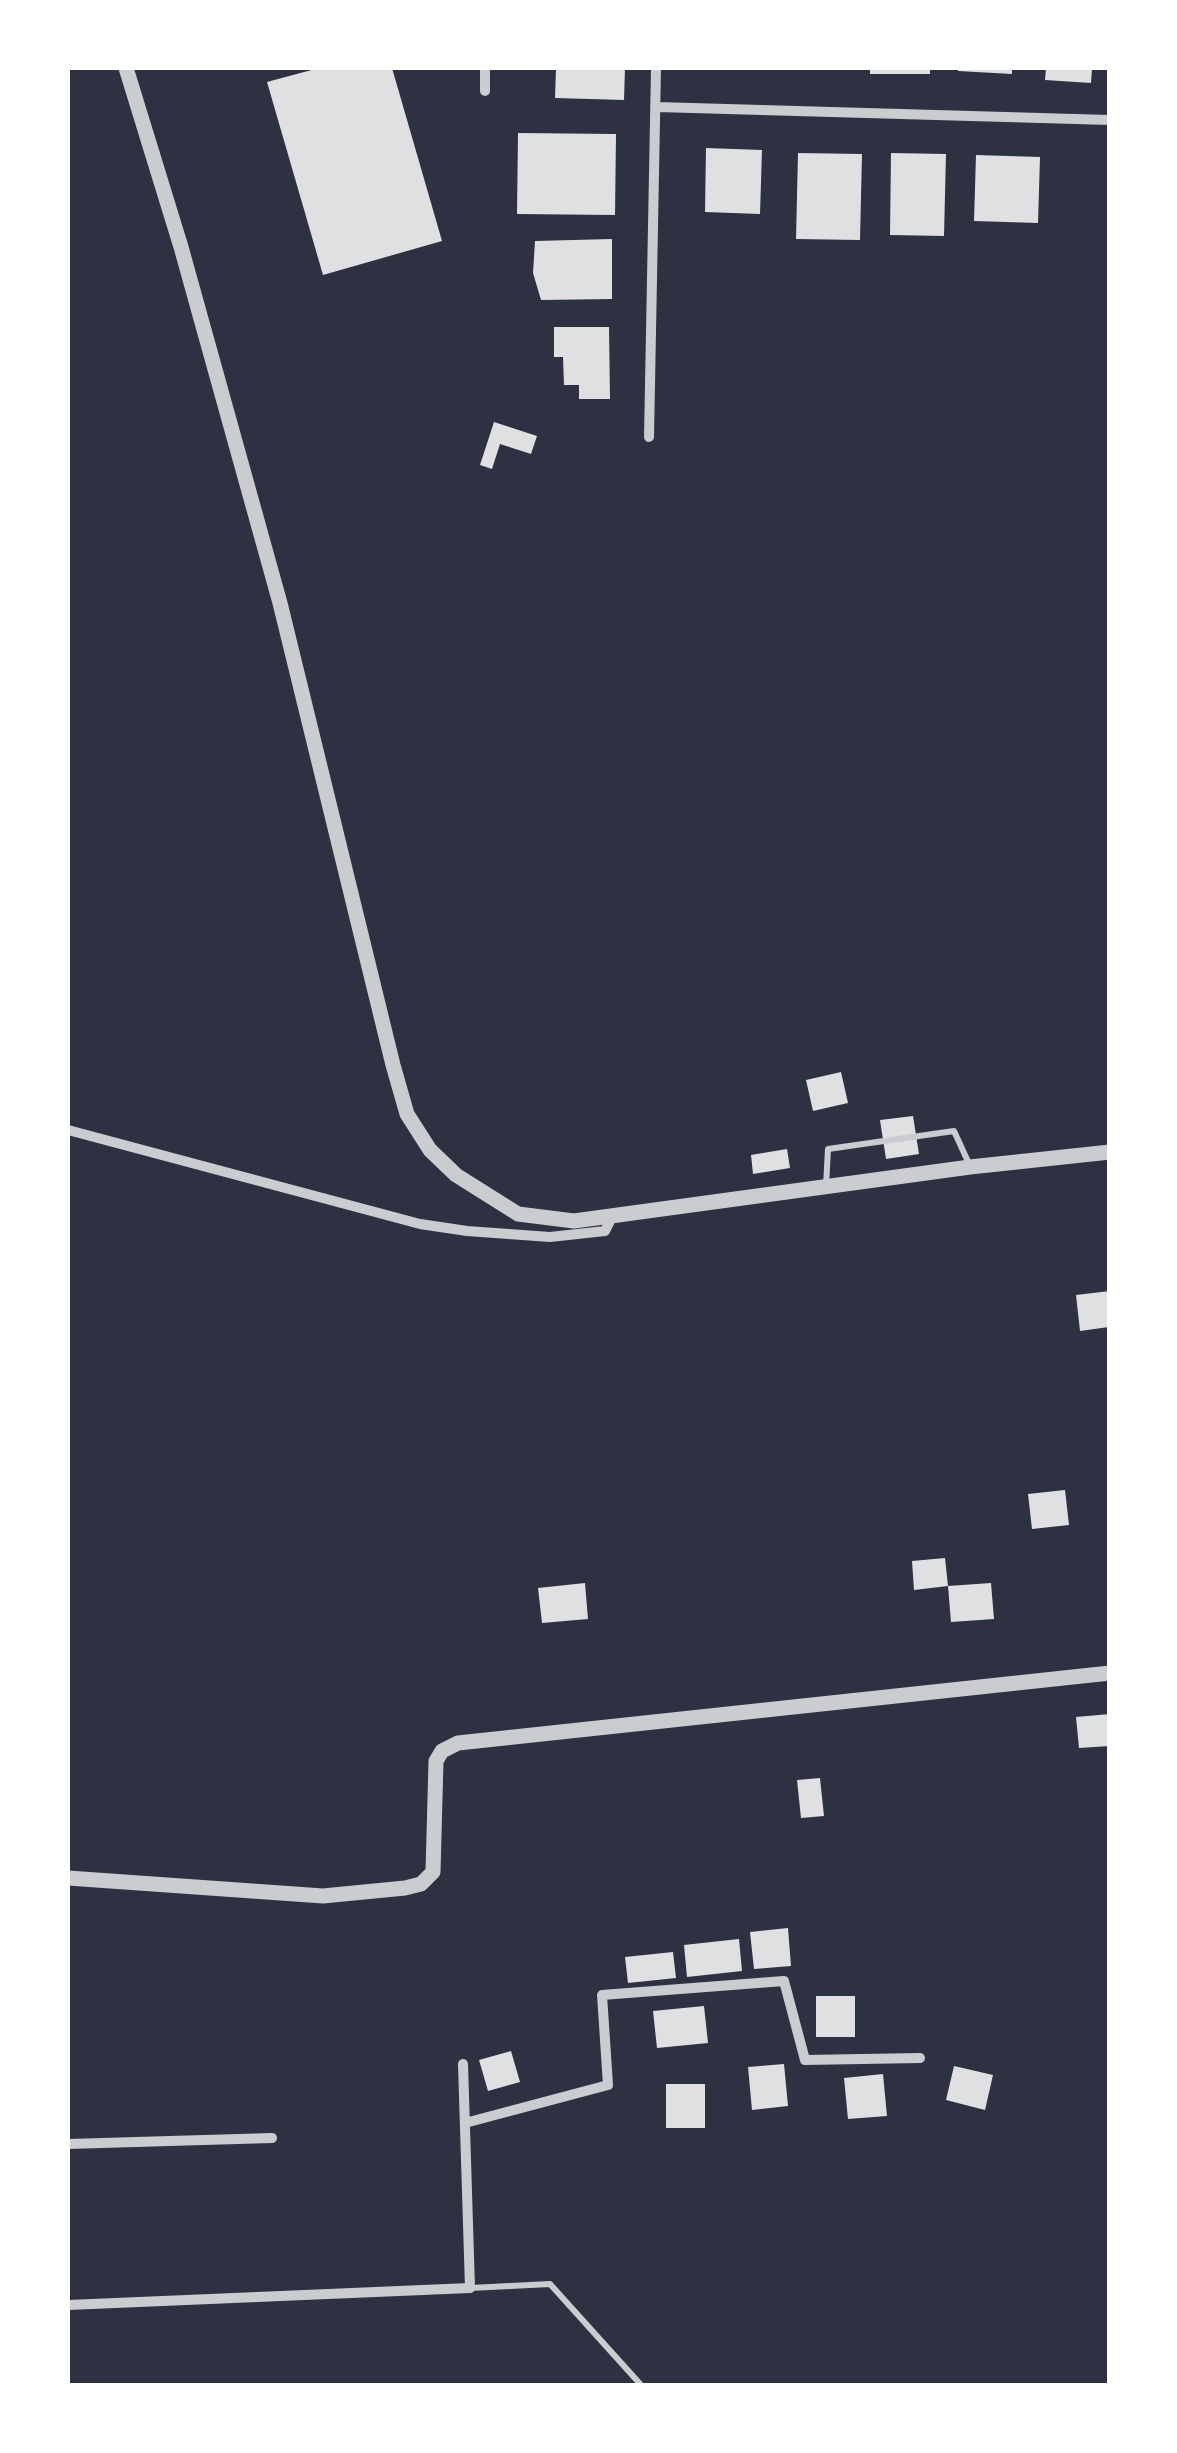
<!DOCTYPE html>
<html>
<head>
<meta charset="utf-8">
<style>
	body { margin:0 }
	#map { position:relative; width:1177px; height:2453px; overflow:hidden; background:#2d3142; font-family:"Fira Sans",sans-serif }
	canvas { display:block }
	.frame { position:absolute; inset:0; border:70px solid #fff; pointer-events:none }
</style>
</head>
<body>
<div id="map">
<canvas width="1177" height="2453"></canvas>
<div class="frame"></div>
</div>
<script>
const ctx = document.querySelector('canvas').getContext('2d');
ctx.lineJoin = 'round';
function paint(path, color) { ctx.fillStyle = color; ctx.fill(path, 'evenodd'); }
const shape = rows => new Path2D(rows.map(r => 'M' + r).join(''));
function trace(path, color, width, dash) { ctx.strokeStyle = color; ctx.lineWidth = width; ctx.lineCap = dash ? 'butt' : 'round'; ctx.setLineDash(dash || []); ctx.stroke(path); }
const building = shape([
	[319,68,392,68,442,241,323,275,267,82],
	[556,68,625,68,624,100,555,98],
	[870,68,930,68,930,74,870,74],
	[958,68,1012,68,1012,74,958,71],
	[1046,68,1092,68,1091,83,1045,80],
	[518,133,616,134,615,215,517,214],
	[706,148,762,150,760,214,705,212],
	[798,153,862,154,860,240,796,239],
	[891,153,946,154,944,236,890,235],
	[976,155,1040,157,1038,223,974,221],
	[612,239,612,299,541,300,533,273,535,241],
	[554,327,609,327,610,399,579,399,579,385,564,385,563,357,554,357],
	[494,422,537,436,531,454,500,444,492,469,480,465],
	[841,1072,848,1103,813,1111,806,1080],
	[913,1116,919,1154,886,1159,880,1120],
	[787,1149,790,1168,753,1174,751,1155],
	[1110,1291,1109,1327,1080,1331,1076,1295],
	[1065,1490,1069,1525,1032,1529,1028,1494],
	[945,1558,948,1586,914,1590,912,1561],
	[585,1583,588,1619,542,1623,538,1588],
	[991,1583,994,1619,951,1622,948,1586],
	[1110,1714,1110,1746,1079,1748,1076,1717],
	[820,1778,824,1816,801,1818,797,1780],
	[788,1928,791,1966,754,1969,750,1932],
	[739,1939,742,1971,687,1977,684,1945],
	[673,1952,676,1978,628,1983,625,1957],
	[816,1996,855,1996,855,2037,816,2037],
	[704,2006,708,2043,657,2048,653,2011],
	[511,2051,520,2082,488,2091,479,2060],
	[784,2064,788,2106,752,2110,748,2067],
	[954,2066,993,2075,985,2110,946,2100],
	[883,2074,887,2116,848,2119,844,2078],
	[666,2084,705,2084,705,2128,666,2128]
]);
const service = shape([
	[826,1186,828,1149,954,1131,970,1166],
	[470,2288,550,2284,642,2386]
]);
const minor = shape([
	[485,91,485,68],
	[657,107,1110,120],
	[649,437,656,68],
	[68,1130,420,1224,467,1231,550,1237,605,1231,612,1217],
	[465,2123,608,2085,602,1995,784,1981,805,2060,920,2058],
	[68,2144,272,2138],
	[68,2305,470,2288,463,2064]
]);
const tertiary = shape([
	[126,68,181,247,280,603,393,1065,407,1114,430,1150,456,1175,518,1214,574,1221,970,1167,1110,1152],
	[68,1878,323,1896,405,1888,421,1884,433,1872,436,1761,442,1751,458,1743,1110,1673]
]);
paint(building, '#e0e0e3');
trace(service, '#caccd0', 6);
trace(minor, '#caccd0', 10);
trace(tertiary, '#caccd0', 15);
</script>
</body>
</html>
